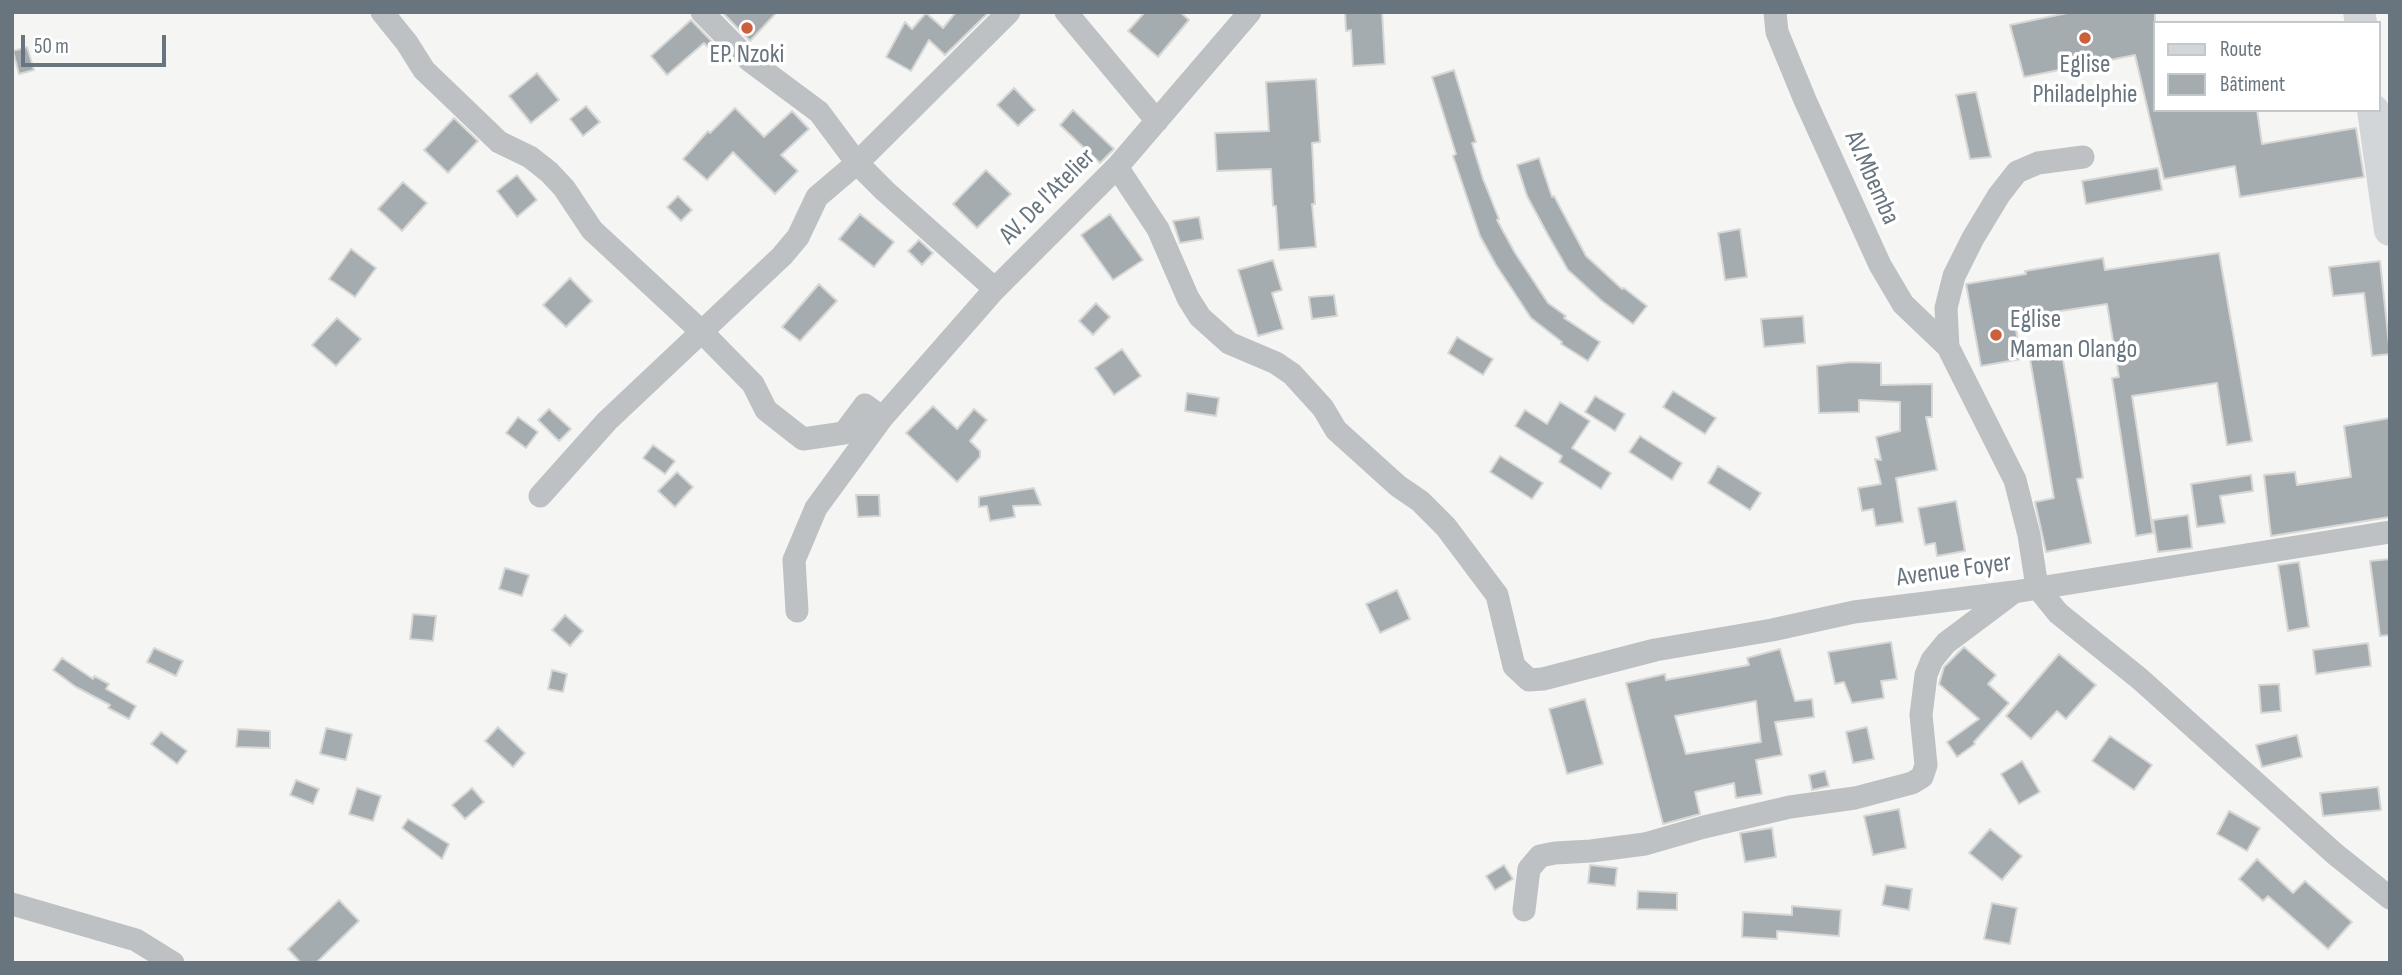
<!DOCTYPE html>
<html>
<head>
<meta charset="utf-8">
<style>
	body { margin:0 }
	#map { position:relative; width:2402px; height:975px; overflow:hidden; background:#f5f5f3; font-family:"Sofia Sans Condensed",sans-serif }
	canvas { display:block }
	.frame { position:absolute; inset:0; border:14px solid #68757f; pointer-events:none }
	.legend { position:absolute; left:2153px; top:21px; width:228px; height:91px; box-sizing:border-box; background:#fff; border:2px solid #c3c8cc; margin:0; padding:9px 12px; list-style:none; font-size:21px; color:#68757f }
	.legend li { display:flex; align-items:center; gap:14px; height:35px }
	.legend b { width:35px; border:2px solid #c3c8cc }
	.scale { position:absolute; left:21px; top:35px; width:145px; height:32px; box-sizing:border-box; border:4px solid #68757f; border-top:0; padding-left:9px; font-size:21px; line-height:24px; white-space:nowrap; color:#68757f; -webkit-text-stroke:5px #fff; paint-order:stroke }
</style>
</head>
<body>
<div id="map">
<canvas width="2402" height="975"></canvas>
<div class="frame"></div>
<ul class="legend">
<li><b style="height:9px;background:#d2d6d9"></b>Route</li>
<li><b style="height:19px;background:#a5acb0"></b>Bâtiment</li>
</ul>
<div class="scale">50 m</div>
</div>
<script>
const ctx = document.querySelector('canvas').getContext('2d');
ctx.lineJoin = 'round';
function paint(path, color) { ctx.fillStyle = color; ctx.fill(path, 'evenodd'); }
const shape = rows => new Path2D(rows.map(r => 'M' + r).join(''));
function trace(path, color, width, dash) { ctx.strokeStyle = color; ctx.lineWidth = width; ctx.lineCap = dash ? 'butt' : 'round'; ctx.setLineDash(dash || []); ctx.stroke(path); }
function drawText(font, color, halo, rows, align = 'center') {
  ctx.font = font + ' "Sofia Sans Condensed",sans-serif'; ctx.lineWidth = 7; ctx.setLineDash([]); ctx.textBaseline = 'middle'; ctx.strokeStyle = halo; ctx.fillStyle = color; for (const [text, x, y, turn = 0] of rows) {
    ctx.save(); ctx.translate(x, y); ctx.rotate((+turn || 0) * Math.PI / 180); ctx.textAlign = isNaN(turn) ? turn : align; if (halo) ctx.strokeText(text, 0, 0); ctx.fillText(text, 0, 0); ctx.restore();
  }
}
const building = shape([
	[722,12,777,12,750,41,722,12],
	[956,12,989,12,945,55,929,40,911,71,886,57,905,22,912,29,926,13,943,28,956,12],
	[1145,12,1180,12,1189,20,1158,57,1128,31,1145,12],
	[1345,12,1382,12,1385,64,1353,66,1351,30,1346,31,1345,12],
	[2072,12,2155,12,2155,110,2257,110,2262,144,2356,128,2364,177,2240,197,2235,166,2164,179,2135,55,2024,77,2010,25,2072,12],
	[691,20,725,55,720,60,704,43,667,75,651,56,691,20],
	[27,47,34,70,19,74,13,51,27,47],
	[1454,70,1476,142,1472,143,1483,179,1499,219,1497,220,1515,253,1548,303,1566,316,1564,318,1600,342,1588,361,1561,344,1562,342,1531,318,1496,265,1480,236,1453,156,1456,154,1432,77,1454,70],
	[537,73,559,100,531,123,509,96,537,73],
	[1316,79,1320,142,1312,143,1315,204,1312,204,1316,247,1279,250,1276,206,1273,206,1271,169,1217,171,1215,133,1269,131,1266,82,1316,79],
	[1014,88,1035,110,1018,126,997,105,1014,88],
	[1976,92,1991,157,1970,159,1956,95,1976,92],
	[586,106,600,122,583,136,570,119,586,106],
	[735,108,764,137,792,111,809,129,781,155,798,171,775,194,733,152,707,180,683,159,708,131,710,133,735,108],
	[1073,110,1114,149,1100,163,1060,125,1073,110],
	[454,118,478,141,448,173,424,150,454,118],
	[1539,158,1552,197,1554,196,1586,256,1622,289,1624,288,1647,306,1633,324,1602,301,1568,270,1548,235,1527,196,1517,165,1539,158],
	[2158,168,2162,190,2086,204,2082,181,2158,168],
	[986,170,1011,194,977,228,953,204,986,170],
	[517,175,537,200,517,217,497,191,517,175],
	[403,182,427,203,402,231,378,209,403,182],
	[678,196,692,210,681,221,667,207,678,196],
	[860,214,894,242,874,267,839,239,860,214],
	[1110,214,1143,260,1113,280,1081,235,1110,214],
	[1199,217,1203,239,1180,243,1173,221,1199,217],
	[1740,229,1747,277,1725,280,1718,233,1740,229],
	[919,240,933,253,922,265,908,251,919,240],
	[351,249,376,268,355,297,329,279,351,249],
	[2219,253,2252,441,2227,445,2217,383,2132,396,2153,533,2136,536,2112,378,2119,377,2107,304,2014,318,2021,359,1981,366,1966,284,2026,274,2025,271,2103,258,2105,270,2219,253],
	[1273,260,1282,290,1272,293,1283,329,1258,336,1238,270,1273,260],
	[2380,261,2390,354,2372,356,2364,293,2333,296,2329,267,2380,261],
	[570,278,592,301,566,327,543,305,570,278],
	[819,284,837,301,800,341,782,327,819,284],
	[1334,295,1337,316,1312,319,1309,297,1334,295],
	[1096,303,1110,317,1093,335,1079,321,1096,303],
	[1803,316,1805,343,1764,347,1761,319,1803,316],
	[337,318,361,339,336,366,312,345,337,318],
	[1457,337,1493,359,1483,375,1448,353,1457,337],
	[1122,349,1141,376,1114,395,1095,368,1122,349],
	[2062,354,2083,478,2077,479,2091,543,2046,552,2035,502,2054,498,2030,359,2062,354],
	[1851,362,1881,363,1881,385,1932,384,1932,417,1926,417,1937,470,1896,478,1903,522,1876,526,1873,509,1862,511,1858,488,1881,484,1875,459,1881,460,1876,437,1900,431,1900,402,1859,400,1859,412,1819,413,1817,366,1851,362],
	[1673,391,1716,418,1705,434,1663,407,1673,391],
	[1187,393,1219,398,1216,416,1185,411,1187,393],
	[1595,396,1625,414,1615,431,1585,412,1595,396],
	[1560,402,1590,421,1572,448,1611,473,1601,489,1559,462,1562,456,1515,426,1525,410,1547,424,1560,402],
	[933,406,957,429,974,409,987,420,970,441,980,451,980,457,957,482,906,433,933,406],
	[549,409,571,429,559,441,538,420,549,409],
	[518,417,538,432,526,448,506,433,518,417],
	[2390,418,2390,517,2271,536,2264,475,2295,472,2297,485,2351,477,2344,426,2390,418],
	[1640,436,1682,463,1672,480,1629,452,1640,436],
	[653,445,675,461,665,474,643,458,653,445],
	[1500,456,1543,483,1532,499,1490,472,1500,456],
	[1718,466,1761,493,1750,510,1708,483,1718,466],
	[677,472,693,487,675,507,658,491,677,472],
	[2251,475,2253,491,2220,496,2225,523,2197,527,2191,484,2251,475],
	[1034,488,1041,505,1013,506,1015,517,990,521,987,506,979,507,979,497,1034,488],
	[856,495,879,495,880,516,858,517,856,495],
	[1956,501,1965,551,1937,556,1935,543,1925,545,1918,508,1956,501],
	[2188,515,2192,548,2158,552,2153,520,2188,515],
	[2390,559,2390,635,2380,636,2370,561,2390,559],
	[2299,562,2309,627,2288,631,2278,565,2299,562],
	[505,568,529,575,522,596,499,589,505,568],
	[1397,590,1410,619,1380,633,1366,604,1397,590],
	[413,614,436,616,433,641,410,639,413,614],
	[565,615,583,631,570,646,552,630,565,615],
	[1891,642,1897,679,1881,681,1884,698,1852,703,1844,682,1835,684,1828,652,1891,642],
	[2368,643,2371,666,2316,674,2313,650,2368,643],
	[1964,647,1996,675,1988,684,2009,703,1974,742,1975,744,1957,757,1947,742,1979,719,1939,684,1944,667,1964,647],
	[154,648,183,661,176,676,147,662,154,648],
	[1780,649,1795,701,1812,699,1814,717,1775,722,1782,755,1756,760,1762,794,1736,798,1734,783,1695,792,1700,814,1663,824,1626,683,1665,674,1666,680,1749,665,1747,658,1780,649],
	[1756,701,1761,742,1686,754,1675,716,1756,701],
	[2059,654,2096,685,2066,719,2057,711,2031,739,2006,716,2059,654],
	[62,658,93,679,94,676,109,684,106,689,136,706,129,719,108,708,110,705,76,687,53,670,62,658],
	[552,670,567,674,563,692,548,689,552,670],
	[2279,684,2281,711,2261,713,2259,685,2279,684],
	[1585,699,1603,764,1567,774,1549,709,1585,699],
	[498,727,525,753,513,767,485,741,498,727],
	[1867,727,1874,759,1853,763,1846,732,1867,727],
	[326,728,352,734,346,760,320,754,326,728],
	[238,729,270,731,270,748,236,747,238,729],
	[161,732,187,751,177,764,151,744,161,732],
	[2297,735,2302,757,2262,767,2256,745,2297,735],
	[2110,736,2152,765,2134,790,2092,761,2110,736],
	[2022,761,2040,792,2019,804,2001,774,2022,761],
	[1825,771,1829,786,1812,790,1809,775,1825,771],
	[296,780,319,789,313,804,290,795,296,780],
	[2378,787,2381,810,2323,816,2320,793,2378,787],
	[357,788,381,796,373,821,349,814,357,788],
	[472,788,484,802,465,819,452,805,472,788],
	[1899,809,1906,848,1873,855,1864,816,1899,809],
	[2229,811,2260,828,2247,851,2217,834,2229,811],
	[408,819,449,844,442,859,402,828,408,819],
	[1772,828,1776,857,1745,862,1740,833,1772,828],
	[1990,829,2022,856,2002,880,1969,853,1990,829],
	[2257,859,2293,893,2305,881,2352,922,2328,949,2268,896,2263,901,2239,879,2257,859],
	[1504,865,1513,879,1495,890,1486,876,1504,865],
	[1590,865,1617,868,1615,886,1588,883,1590,865],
	[1886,885,1912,889,1909,910,1882,905,1886,885],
	[1638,891,1677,893,1677,910,1637,909,1638,891],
	[339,900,359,921,316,963,301,963,288,949,339,900],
	[1992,903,2017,908,2010,944,1984,939,1992,903],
	[1792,906,1841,910,1839,936,1777,931,1777,939,1742,937,1743,912,1792,915,1792,906]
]);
const street = shape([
	[382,12,407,43,424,70,499,142,530,157,549,172,564,188,592,230,702,332,753,384,766,410,803,439,844,433,865,405,882,418],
	[702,12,749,60,819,112,857,163,885,191,995,289],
	[1066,12,1157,121],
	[1775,12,1777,32,1805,100,1880,265,1903,304,1948,347],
	[2083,157,2038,163,2017,172,1999,195,1973,238,1954,276,1946,308,1948,347,2015,480,2029,535,2037,587,2058,613,2140,679,2335,854,2390,898],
	[1117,167,1158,229,1188,298,1200,317,1229,343,1276,363,1292,374,1323,408,1336,430,1398,486,1420,501,1446,527,1497,595,1514,666,1529,680,1543,679,1655,650,1772,630,1854,612,2014,592,2390,532],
	[540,496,607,421,782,256,798,237,817,197,857,163,1009,12],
	[797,611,794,560,816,508,882,418,995,289,1117,167,1250,12],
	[12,904,136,940,173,963],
	[1524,910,1529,869,1540,856,1555,853,1591,851,1645,844,1704,827,1790,807,1855,798,1912,783,1922,777,1926,765,1921,715,1926,675,1932,660,1946,643,2010,595]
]);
const secondary = shape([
	[2359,12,2361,23],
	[2373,110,2390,230]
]);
const markers = [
	[747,28,7,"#cc5f3c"],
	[2085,38,7,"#cc5f3c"],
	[1996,335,7,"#cc5f3c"]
];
const poiNames = [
	["EP. Nzoki",747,55],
	["Eglise",2085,65],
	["Philadelphie",2085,95],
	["Eglise",2010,320,"left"],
	["Maman Olango",2010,350,"left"]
];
const streetNames = [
	["AV.Mbemba",1871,178,66],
	["AV. De l'Atelier",1048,197,-45],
	["Avenue Foyer",1954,571,-8]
];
paint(building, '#a5acb0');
trace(building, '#d7d7d5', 2);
trace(street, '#bdc1c3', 23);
trace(secondary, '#d2d6d9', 32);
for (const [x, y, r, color] of markers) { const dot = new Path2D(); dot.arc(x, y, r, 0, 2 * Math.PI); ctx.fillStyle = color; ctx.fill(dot); trace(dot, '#fff', 2.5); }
drawText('26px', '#68757f', '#fff', poiNames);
drawText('26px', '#68757f', '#fff', streetNames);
</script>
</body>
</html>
